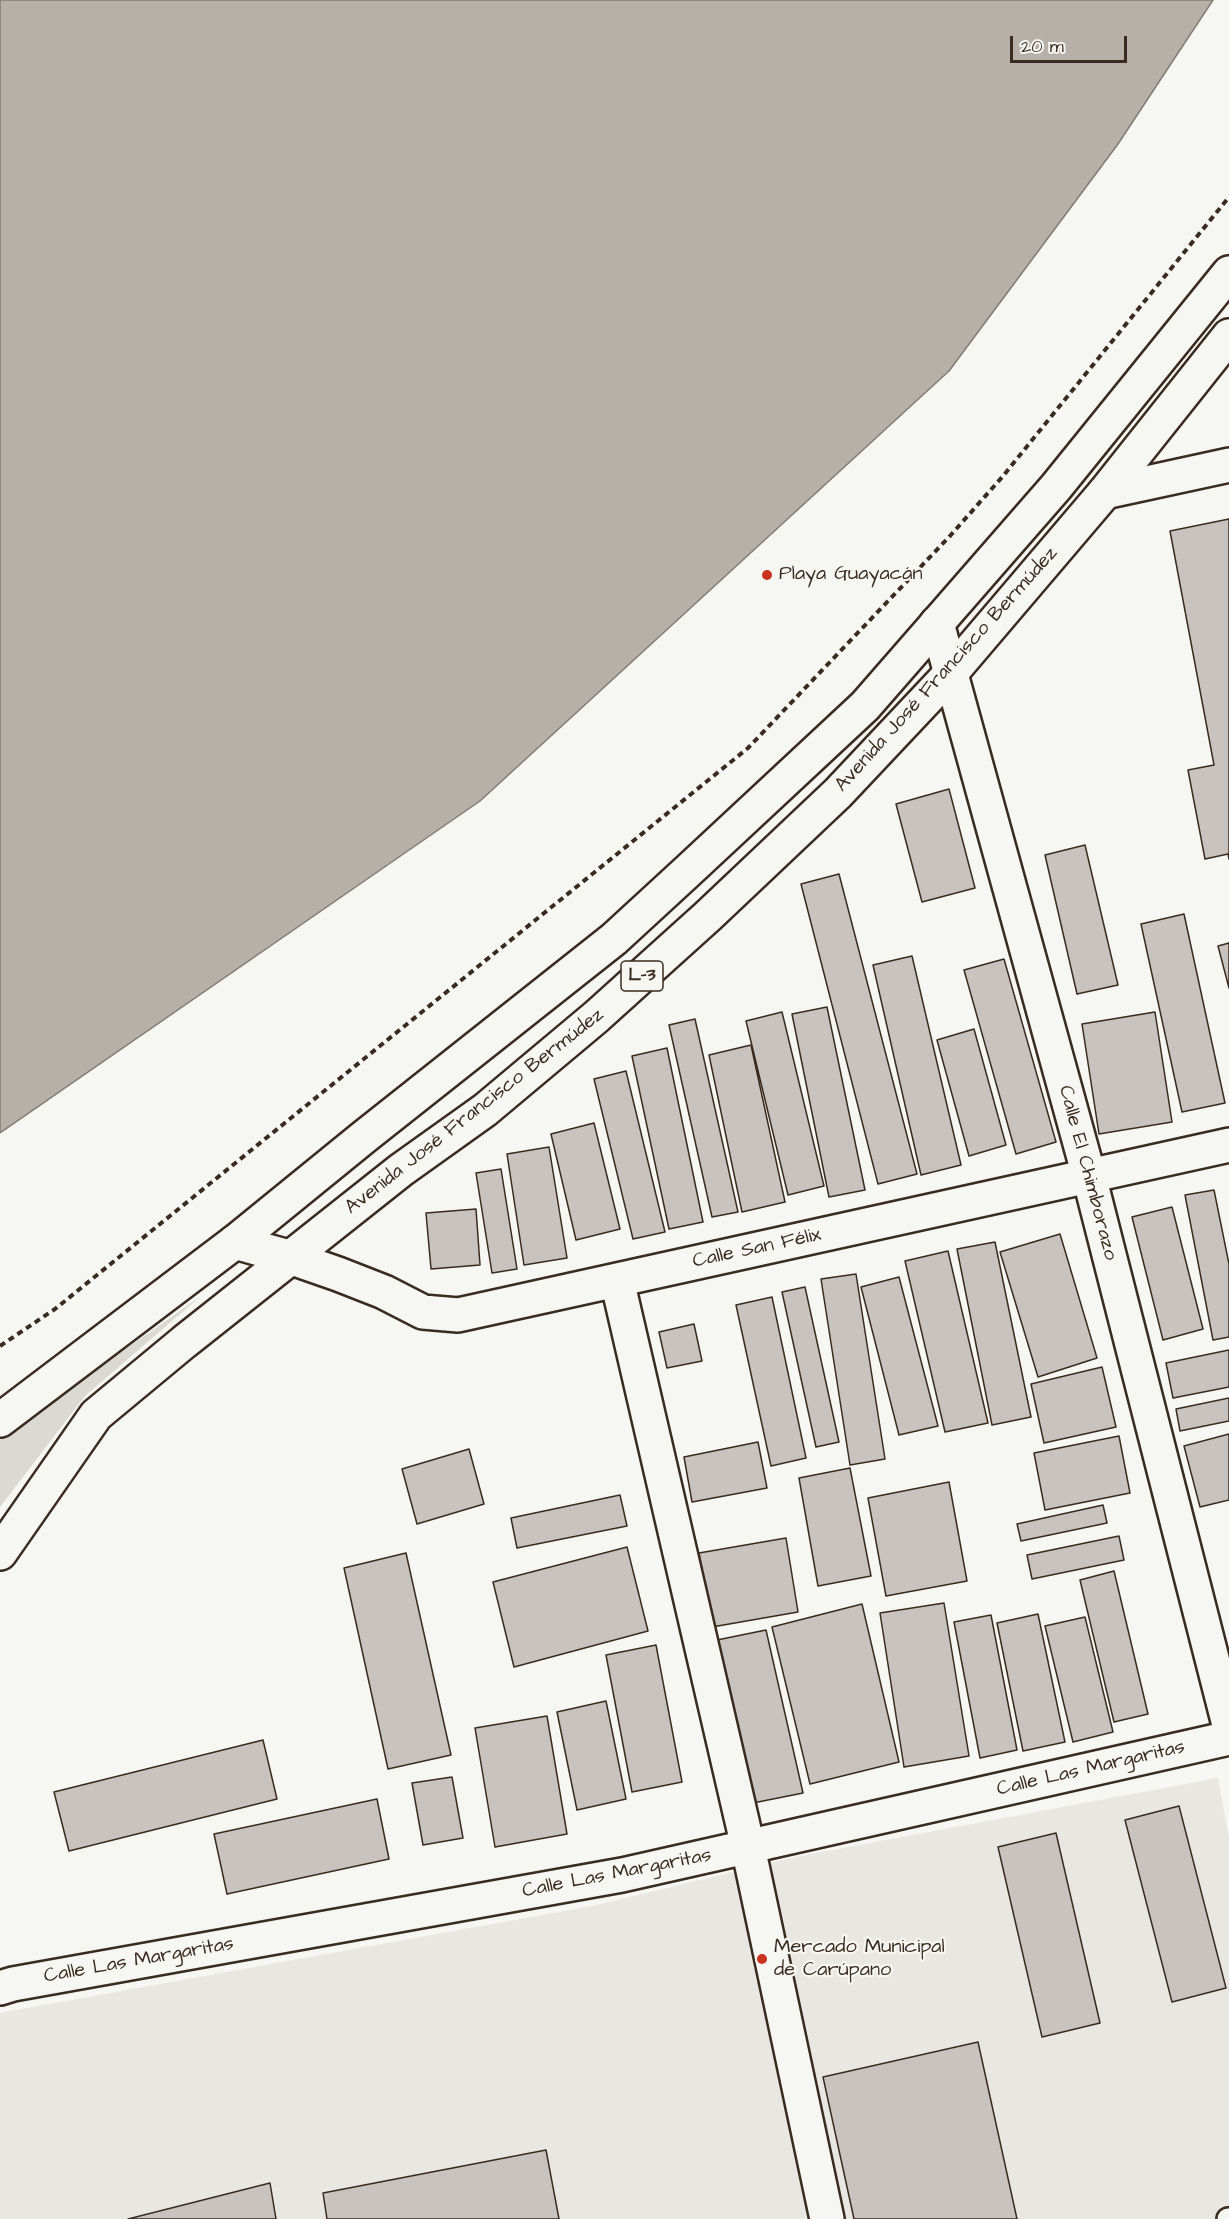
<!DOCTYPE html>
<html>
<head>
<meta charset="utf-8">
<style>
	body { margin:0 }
	#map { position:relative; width:1229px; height:2219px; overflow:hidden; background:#f6f6f2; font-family:"Architects Daughter",sans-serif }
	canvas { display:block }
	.scale { position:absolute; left:1010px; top:36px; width:117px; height:27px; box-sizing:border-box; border:3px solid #3b2a1e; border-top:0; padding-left:8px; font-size:18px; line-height:21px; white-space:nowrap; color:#3b2a1e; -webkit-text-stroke:4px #f6f6f2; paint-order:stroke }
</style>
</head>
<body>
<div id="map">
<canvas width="1229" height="2219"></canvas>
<div class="scale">20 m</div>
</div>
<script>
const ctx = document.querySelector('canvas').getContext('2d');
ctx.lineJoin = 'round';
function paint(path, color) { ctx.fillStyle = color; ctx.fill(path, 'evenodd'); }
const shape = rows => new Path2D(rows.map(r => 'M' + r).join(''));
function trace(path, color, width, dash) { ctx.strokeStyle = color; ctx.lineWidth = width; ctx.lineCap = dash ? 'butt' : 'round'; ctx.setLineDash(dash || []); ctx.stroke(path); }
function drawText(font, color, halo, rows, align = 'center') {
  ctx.font = font + ' "Architects Daughter",sans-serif'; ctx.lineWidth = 4.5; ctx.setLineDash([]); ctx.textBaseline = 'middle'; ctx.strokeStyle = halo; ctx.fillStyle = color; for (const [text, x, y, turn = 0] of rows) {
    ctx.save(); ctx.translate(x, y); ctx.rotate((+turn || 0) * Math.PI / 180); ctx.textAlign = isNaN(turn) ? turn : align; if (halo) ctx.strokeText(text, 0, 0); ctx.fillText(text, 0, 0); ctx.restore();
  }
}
const built = shape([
	[1218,1778,1229,1838,1229,2219,0,2219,0,2013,592,1906,795,1857]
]);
const green = shape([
	[201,1296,85,1396,0,1507,0,1438]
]);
const water = shape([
	[0,0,1213,0,1118,144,949,371,480,801,0,1133,0,0]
]);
const building = shape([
	[1229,519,1229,859,1228,854,1205,859,1188,770,1214,765,1170,531,1229,519],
	[949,789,975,888,922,902,896,804,949,789],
	[1085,845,1118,985,1077,994,1045,855,1085,845],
	[839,874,917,1174,878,1184,801,884,839,874],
	[1184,914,1225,1103,1182,1112,1141,924,1184,914],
	[1229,943,1229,988,1218,946,1229,943],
	[912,956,961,1165,921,1175,873,965,912,956],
	[1004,959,1056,1142,1016,1154,964,970,1004,959],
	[827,1007,865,1190,829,1197,792,1014,827,1007],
	[782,1012,824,1186,788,1195,746,1021,782,1012],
	[1155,1012,1172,1122,1099,1134,1082,1024,1155,1012],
	[695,1019,738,1212,712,1217,669,1025,695,1019],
	[974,1029,1006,1145,969,1156,937,1040,974,1029],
	[751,1045,785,1202,742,1212,709,1055,751,1045],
	[667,1048,703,1222,669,1229,632,1056,667,1048],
	[626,1071,665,1232,633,1239,594,1079,626,1071],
	[594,1123,620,1229,576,1240,551,1134,594,1123],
	[549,1147,567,1258,524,1265,507,1154,549,1147],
	[501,1169,517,1269,492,1273,476,1173,501,1169],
	[1214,1190,1229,1264,1229,1337,1213,1340,1185,1195,1214,1190],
	[1172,1207,1203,1329,1163,1340,1132,1217,1172,1207],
	[476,1209,480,1265,431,1269,426,1213,476,1209],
	[1060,1234,1097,1358,1038,1377,1000,1252,1060,1234],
	[995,1242,1031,1417,992,1425,957,1249,995,1242],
	[948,1251,988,1423,945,1432,905,1261,948,1251],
	[856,1274,885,1459,850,1465,821,1279,856,1274],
	[899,1277,938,1426,899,1435,861,1287,899,1277],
	[805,1287,839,1442,816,1447,782,1292,805,1287],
	[772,1297,806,1458,771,1466,736,1305,772,1297],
	[694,1324,702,1361,667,1368,659,1332,694,1324],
	[1229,1350,1229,1387,1173,1398,1166,1363,1229,1350],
	[1102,1367,1116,1427,1044,1443,1031,1384,1102,1367],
	[1229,1398,1229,1421,1180,1431,1176,1409,1229,1398],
	[1229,1434,1229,1500,1200,1507,1184,1446,1229,1434],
	[1119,1436,1130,1493,1045,1510,1034,1453,1119,1436],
	[758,1442,767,1488,692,1502,684,1457,758,1442],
	[469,1449,484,1504,417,1524,402,1469,469,1449],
	[850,1468,871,1576,818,1586,799,1478,850,1468],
	[949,1482,967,1581,886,1596,868,1498,949,1482],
	[620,1495,627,1526,517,1548,511,1518,620,1495],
	[1103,1505,1107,1523,1021,1541,1017,1524,1103,1505],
	[1119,1536,1124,1560,1032,1579,1027,1555,1119,1536],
	[786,1538,798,1612,712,1627,699,1553,786,1538],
	[627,1547,648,1631,514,1667,493,1582,627,1547],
	[406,1553,451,1755,388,1769,344,1568,406,1553],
	[1114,1571,1148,1714,1114,1722,1080,1580,1114,1571],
	[944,1603,969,1756,904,1767,880,1613,944,1603],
	[862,1604,899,1762,810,1784,772,1627,862,1604],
	[1038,1614,1065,1742,1023,1751,997,1623,1038,1614],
	[991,1615,1017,1750,980,1758,954,1622,991,1615],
	[1085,1617,1113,1732,1073,1742,1045,1626,1085,1617],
	[766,1630,803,1793,753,1803,717,1640,766,1630],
	[656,1645,682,1782,632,1792,606,1655,656,1645],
	[606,1701,626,1799,577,1810,557,1712,606,1701],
	[547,1716,567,1834,495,1847,475,1728,547,1716],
	[263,1740,277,1799,69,1851,54,1792,263,1740],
	[452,1777,463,1838,423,1845,412,1783,452,1777],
	[377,1799,389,1859,227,1894,214,1834,377,1799],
	[1179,1806,1226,1988,1172,2002,1125,1820,1179,1806],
	[1056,1833,1100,2023,1042,2037,998,1847,1056,1833],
	[978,2042,1017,2219,854,2219,823,2077,978,2042],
	[546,2150,559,2219,327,2219,323,2193,546,2150],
	[270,2183,276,2219,128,2219,270,2183]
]);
const path = shape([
	[0,1346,55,1309,748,748,950,536,1003,476,1229,197]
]);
const lane = shape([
	[1228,2219,1229,2219]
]);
const street = shape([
	[1105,492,1229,465],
	[937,623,1089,1176,1229,1725],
	[235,1242,292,1258,338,1274,384,1292,423,1312,458,1315,1229,1145],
	[617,1280,748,1847,827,2219],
	[0,1988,13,1984,622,1875,1229,1738]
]);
const primary = shape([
	[0,1420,235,1242,364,1137,614,939,689,870,865,706,1056,487,1229,273],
	[0,1553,96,1415,184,1342,401,1170,485,1110,596,1017,708,916,838,793,951,673,1105,492,1229,336]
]);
const markers = [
	[767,575,6,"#c8321e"],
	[762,1959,6,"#c8321e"]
];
const shields = [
	[642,976,42]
];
const shieldNames = [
	["L-3",642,976]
];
const poiNames = [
	["Playa Guayacán",779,575],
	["Mercado Municipal",774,1948],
	["de Carúpano",774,1971]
];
const streetNames = [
	["Avenida José Francisco Bermúdez",947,670,-48],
	["Avenida José Francisco Bermúdez",475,1112,-38],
	["Calle El Chimborazo",1087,1173,75],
	["Calle San Félix",757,1249,-12],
	["Calle Las Margaritas",1091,1769,-13],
	["Calle Las Margaritas",617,1874,-11],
	["Calle Las Margaritas",139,1961,-10]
];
paint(built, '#e8e7e2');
paint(green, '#dad9d3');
paint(water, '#b6b0a9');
trace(water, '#857a71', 1.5);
paint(building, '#c8c3be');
trace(building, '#3b2a1e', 1.5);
trace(lane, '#3b2a1e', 26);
trace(street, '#3b2a1e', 38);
trace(primary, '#3b2a1e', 38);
trace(path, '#3b2a1e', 4, [6, 4.5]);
trace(lane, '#f6f6f2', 21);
trace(street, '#f6f6f2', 33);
trace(primary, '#f6f6f2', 33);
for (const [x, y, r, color] of markers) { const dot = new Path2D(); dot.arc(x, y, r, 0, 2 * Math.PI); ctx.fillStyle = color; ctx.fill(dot); trace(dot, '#f6f6f2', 2); }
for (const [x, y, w] of shields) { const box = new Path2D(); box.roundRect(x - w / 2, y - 15, w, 30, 4.5); ctx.fillStyle = '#f6f6f2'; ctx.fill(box); trace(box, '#3b2a1e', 1.5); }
drawText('bold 18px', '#3b2a1e', null, shieldNames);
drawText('20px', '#3b2a1e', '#f6f6f2', poiNames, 'left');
drawText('20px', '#3b2a1e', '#f6f6f2', streetNames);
</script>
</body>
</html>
